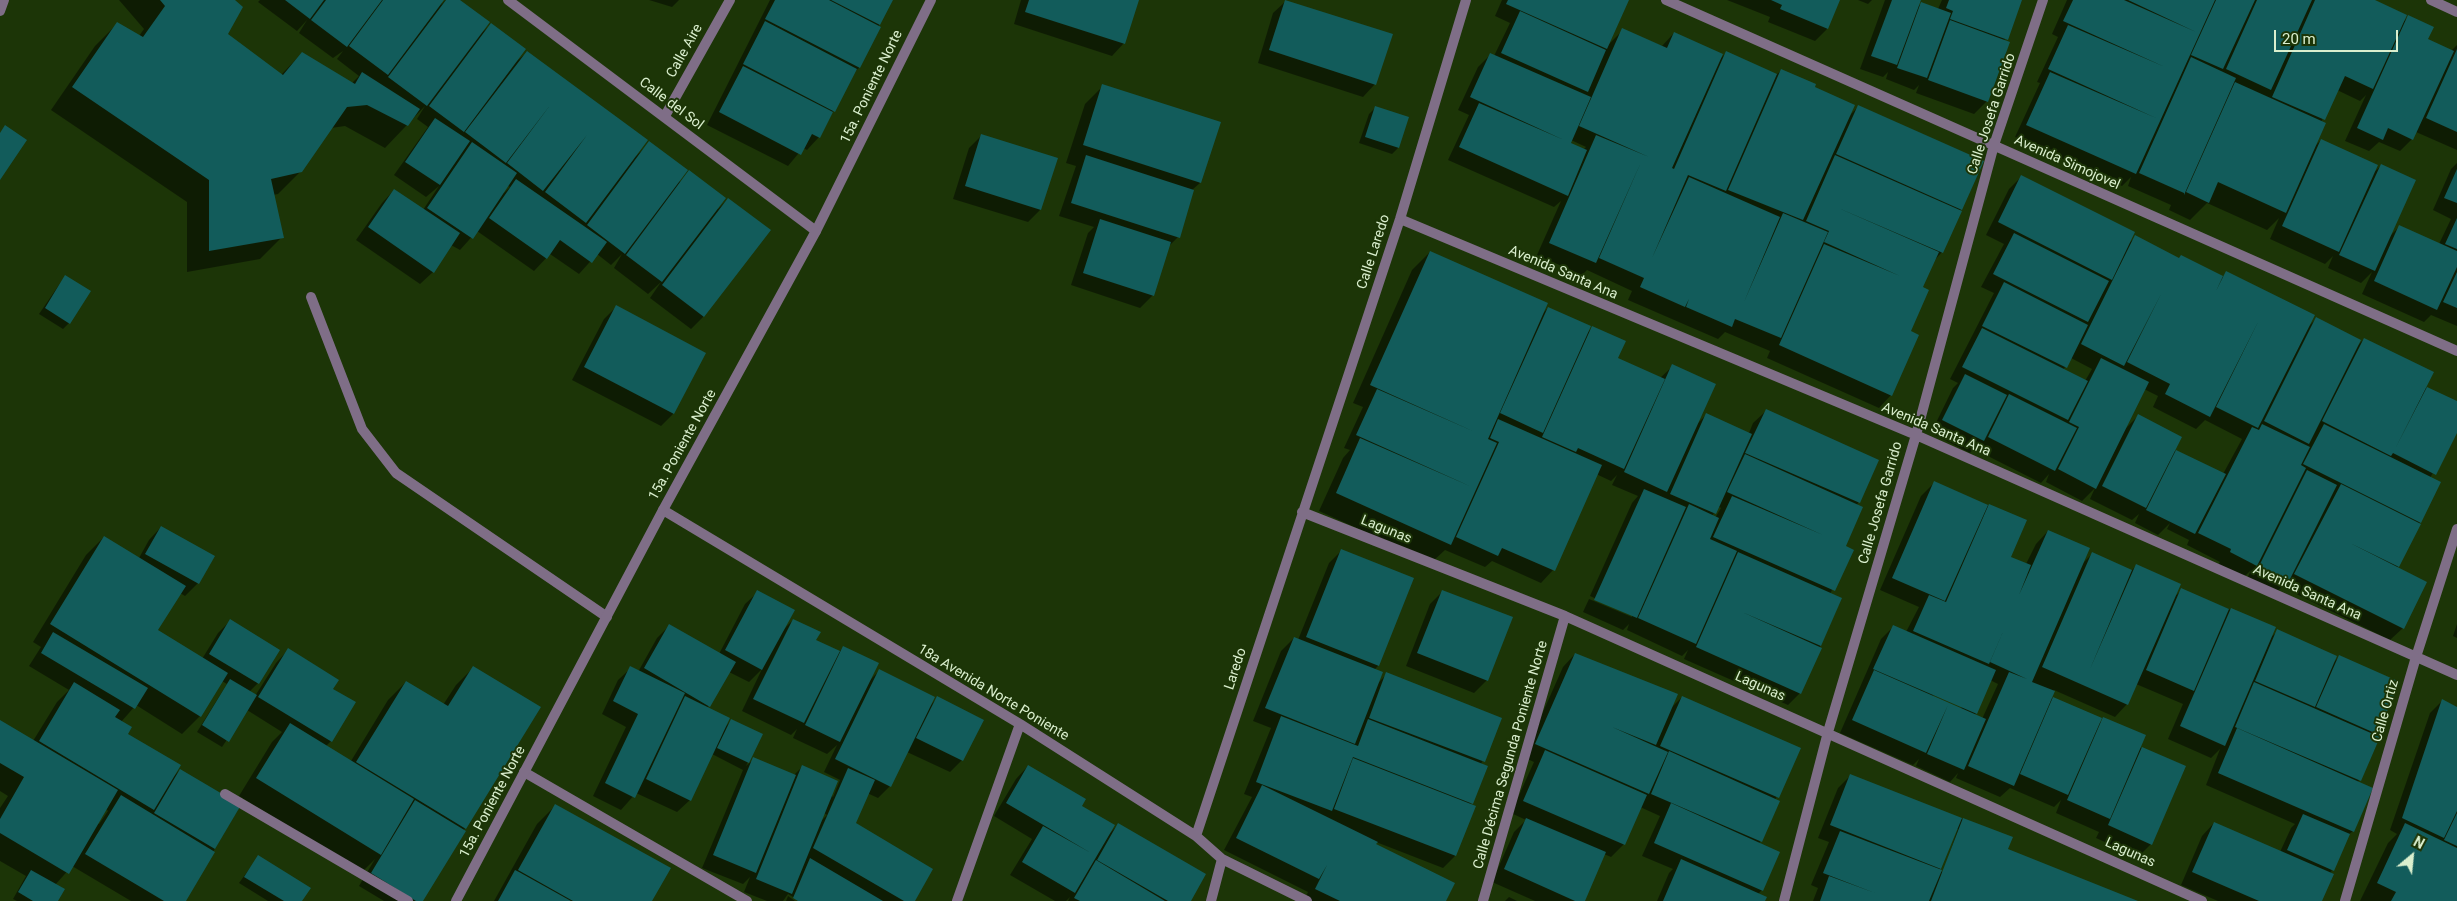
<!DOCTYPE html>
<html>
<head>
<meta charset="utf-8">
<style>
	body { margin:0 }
	#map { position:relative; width:2457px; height:901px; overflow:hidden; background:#1c3507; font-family:Roboto,sans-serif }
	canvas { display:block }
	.north { position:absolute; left:2387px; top:831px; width:50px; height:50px; -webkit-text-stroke:4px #1c3507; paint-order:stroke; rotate:28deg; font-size:14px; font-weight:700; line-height:20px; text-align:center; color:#daefce }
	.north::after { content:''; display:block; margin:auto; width:18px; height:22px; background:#daefce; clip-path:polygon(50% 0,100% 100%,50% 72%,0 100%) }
	.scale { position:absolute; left:2274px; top:30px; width:124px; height:22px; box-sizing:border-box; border:2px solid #daefce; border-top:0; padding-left:6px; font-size:15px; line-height:18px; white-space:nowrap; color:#daefce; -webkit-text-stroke:4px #1c3507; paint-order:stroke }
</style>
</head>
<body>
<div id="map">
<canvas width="2457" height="901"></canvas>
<div class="north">N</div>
<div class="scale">20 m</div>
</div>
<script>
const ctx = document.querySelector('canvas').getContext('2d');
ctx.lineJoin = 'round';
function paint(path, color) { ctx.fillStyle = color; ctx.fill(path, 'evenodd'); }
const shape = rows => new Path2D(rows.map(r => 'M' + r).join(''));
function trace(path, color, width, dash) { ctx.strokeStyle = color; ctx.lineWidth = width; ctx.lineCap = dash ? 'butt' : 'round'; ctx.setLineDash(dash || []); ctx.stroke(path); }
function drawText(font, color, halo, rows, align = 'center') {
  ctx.font = font + ' Roboto,sans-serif'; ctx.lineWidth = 4; ctx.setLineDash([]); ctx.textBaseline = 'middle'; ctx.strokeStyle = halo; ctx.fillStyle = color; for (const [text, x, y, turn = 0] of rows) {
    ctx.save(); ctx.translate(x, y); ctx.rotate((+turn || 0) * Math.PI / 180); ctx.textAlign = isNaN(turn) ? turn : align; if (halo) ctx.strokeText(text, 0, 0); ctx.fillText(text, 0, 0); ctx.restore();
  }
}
const shadow = shape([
	[119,0,233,0,227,34,281,75,302,53,352,83,359,76,337,59,343,51,333,58,299,33,307,20,297,31,258,2,260,0,443,0,441,5,446,0,458,0,480,34,491,25,514,63,527,53,636,156,650,143,680,182,689,172,718,209,728,199,769,230,703,317,691,329,650,298,661,282,648,294,614,268,622,254,611,265,597,254,579,274,550,254,534,271,477,231,460,250,451,245,433,272,420,284,356,240,382,203,394,190,423,210,439,186,426,197,394,175,428,127,417,119,425,106,385,148,345,126,331,128,301,171,278,194,273,195,282,237,260,259,187,272,187,202,51,110,95,46,117,24,139,36,144,29],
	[507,185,510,187,504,193,503,192],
	[649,0,679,0,672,7],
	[770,0,891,0,859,68,854,72,819,137,807,150,803,148,788,166,707,125],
	[1021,0,1138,0,1124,43,1112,56,1014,24],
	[1502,0,1627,0,1608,45,1623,30,1662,46,1674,33,1719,60,1726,53,1776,75,1782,70,1813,88,1848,117,1858,107,1961,209,1942,252,1933,262,1921,288,1891,395,1879,408,1767,358,1770,351,1725,332,1718,339,1628,300,1632,291,1587,270,1582,275,1537,255,1561,201,1554,207,1448,160,1469,115,1458,110,1478,67,1490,55,1494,56,1510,23,1495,16],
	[1571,140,1586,147,1584,149,1569,144],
	[1727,0,1839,0,1827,29,1815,41,1768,22,1770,17],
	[1858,0,1872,0,1868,4],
	[1885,0,1919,0,1916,8,1922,3,1938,9,1942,0,2020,0,2004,41,1987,101,1974,114,1916,93,1919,85,1914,90,1886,79,1888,72,1883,77,1860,69],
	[2067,0,2371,0,2402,23,2409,16,2427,40,2451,51,2457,45,2457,150,2416,132,2412,139,2400,151,2379,142,2369,151,2345,141,2366,95,2360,101,2337,90,2321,122,2314,147,2321,140,2373,173,2381,166,2389,237,2400,226,2439,244,2451,219,2433,210,2451,169,2457,163,2457,326,2431,315,2424,322,2362,294,2372,272,2361,283,2328,268,2333,256,2325,264,2270,239,2279,218,2267,230,2207,203,2190,220,2169,210,2171,205,2128,186,2131,177,2122,186,2015,137,2040,83,2037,82,2058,37,2052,34],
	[1286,1,1375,84,1363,97,1258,63,1273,13],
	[1103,86,1200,183,1192,190,1178,237,1168,247,1153,295,1140,308,1071,285,1088,233,1094,227,1059,216,1076,166,1066,163,1085,104],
	[1375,108,1407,118,1398,148,1392,154,1359,143,1369,114],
	[982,135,1056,159,1040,210,1028,222,953,199,969,148],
	[2021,177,2129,243,2136,237,2178,259,2223,277,2227,273,2308,327,2316,319,2357,346,2364,339,2425,387,2457,403,2457,430,2430,478,2420,522,2397,568,2403,628,2390,640,2282,587,2275,593,2247,579,2251,570,2243,578,2218,565,2220,562,2187,545,2189,540,2167,529,2170,523,2158,535,2135,523,2139,514,2132,520,2090,499,2095,488,2082,501,2046,482,2049,474,2041,483,1976,450,1978,444,1970,453,1931,433,1953,388,1958,383,1950,379,1994,293,1981,287,2004,244,1986,235,2009,189],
	[2071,358,2092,369,2085,381,2063,370],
	[2144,389,2158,396,2153,407,2196,429,2205,420,2242,439,2223,474,2174,450,2138,416,2125,429],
	[2254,562,2285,578,2285,581,2253,564],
	[1430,252,1541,315,1548,308,1586,334,1593,327,1617,359,1660,378,1673,366,1696,425,1706,415,1749,433,1753,423,1766,411,1878,461,1857,505,1844,547,1852,550,1830,594,1841,599,1800,693,1788,705,1684,659,1688,650,1682,656,1627,630,1629,624,1623,630,1583,612,1589,599,1632,617,1632,615,1590,596,1632,503,1638,496,1612,485,1617,475,1611,481,1596,474,1553,570,1541,583,1492,561,1485,567,1445,550,1432,562,1319,511,1343,458,1350,450,1344,448,1363,407,1353,403,1412,270],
	[1718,506,1721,508,1715,518,1712,516],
	[65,276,69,323,63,329,39,314],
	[616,307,705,353,673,414,661,426,572,380,604,319],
	[1934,483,2025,521,2008,562,2026,564,2036,544,2048,531,2081,565,2092,554,2131,571,2136,566,2173,598,2182,590,2275,628,2270,638,2278,631,2333,663,2339,657,2398,682,2374,736,2379,737,2358,782,2353,831,2348,835,2330,874,2321,901,2218,901,2181,885,2202,836,2214,823,2280,852,2291,828,2295,824,2206,785,2220,749,2211,758,2168,739,2183,704,2136,684,2127,704,2115,717,2054,690,2051,697,2100,718,2097,725,2104,719,2139,747,2185,766,2151,844,2138,857,2096,838,2099,832,2056,813,2061,800,2054,807,2010,788,2000,797,1956,778,1958,773,1950,782,1916,766,1919,759,1913,765,1840,733,1881,639,1893,627,1906,632,1919,607,1880,590,1921,496],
	[1990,680,1998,684,1982,719,1975,715],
	[1933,695,1962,706,1961,709,1932,697],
	[161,527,198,583,185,596,180,593,157,631,202,659,218,633,230,621,258,683,249,692,255,696,276,663,288,650,331,689,331,741,326,746,351,761,388,700,406,682,443,705,456,685,474,667,465,828,422,901,384,901,359,886,375,859,362,872,239,796,272,742,282,732,247,710,222,747,197,732,227,684,222,681,200,716,182,734,136,705,121,722,126,735,172,778,180,770,240,806,184,901,131,901,72,866,55,885,56,901,17,901,13,899,26,876,0,861,0,808,8,796,0,791,0,721,33,741,57,702,69,690,29,666,41,647,33,642,86,555,104,537,139,558,149,540],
	[106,809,108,811,99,824,97,823],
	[1341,551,1378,666,1374,670,1377,684,1387,674,1501,719,1481,764,1470,805,1475,807,1455,856,1443,868,1376,842,1375,845,1445,901,1304,901,1308,892,1224,850,1252,797,1244,794,1271,728,1253,721,1281,651,1294,638,1298,640,1329,563],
	[1443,591,1487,680,1474,693,1406,666,1430,604],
	[758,592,783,630,793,620,815,641,839,652,844,647,870,680,879,671,931,705,937,698,962,760,950,772,907,752,890,786,878,798,867,793,855,822,913,901,800,901,788,894,783,901,767,901,744,892,750,877,743,884,702,868,743,770,712,754,690,800,677,812,636,793,621,810,593,796,626,727,602,714,618,680,631,668,638,672,657,638,670,625,719,654,745,604],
	[762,669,742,711,791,735,797,729,793,738,827,754,837,745,824,772,840,780,833,797,802,767,794,775,754,759,746,766,761,734,732,720,725,727,707,708,729,672,749,682],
	[824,813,827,815,821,821],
	[2457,624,2457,638,2453,636],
	[1575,654,1671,708,1682,697,1799,749,1775,800,1759,844,1762,890,1758,894,1764,901,1657,901,1669,873,1673,869,1642,856,1660,816,1640,807,1624,844,1611,857,1604,854,1584,901,1535,901,1492,882,1514,832,1526,820,1511,813,1534,762,1523,757,1563,667],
	[2442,701,2457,708,2457,901,2360,901,2388,843,2397,834,2390,830,2430,713],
	[1028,766,1080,806,1109,834,1118,825,1189,901,1068,901,1070,897,1066,901,1055,901,1010,875,1032,839,994,816,1016,779],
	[1850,776,2011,838,2006,850,2135,901,1813,901,1818,888,1811,885,1829,842,1818,838,1838,788],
	[1956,829,1958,829,1943,872,1939,871],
	[555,806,651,901,494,901,537,824],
	[258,857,301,901,268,901,239,883],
	[788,896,795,901,786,901],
	[1509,897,1517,901,1505,901]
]);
const building = shape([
	[160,0,235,0,243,7,228,34,283,75,302,52,355,84,362,72,420,109,408,126,367,105,347,107,302,172,271,179,284,238,209,251,209,180,72,87,117,22,143,37,165,6],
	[285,0,324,0,310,19],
	[326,0,382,0,347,47,311,20],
	[383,0,444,0,388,75,349,46],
	[446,0,460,0,490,22,427,106,388,77],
	[775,0,829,0,881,27,860,68,765,19],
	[831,0,893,0,880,25],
	[1029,0,1139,0,1125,44,1025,12],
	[1285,0,1393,34,1376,85,1269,50],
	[1508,0,1629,0,1607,49,1506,4],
	[1771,0,1840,0,1828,29,1780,9,1782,5],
	[1892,0,1921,0,1897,65,1871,56],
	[1949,0,2022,0,2008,40,1950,19,1953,11,1946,8],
	[2073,0,2124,0,2196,32,2128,0,2215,0,2136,174,2026,125,2050,72,2156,118,2048,69,2068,25,2165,67,2063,21],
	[2216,0,2255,0,2223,69,2191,55],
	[2257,0,2312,0,2271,90,2226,69],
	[2315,0,2375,0,2407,15,2373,89,2345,76,2325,120,2272,97],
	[1921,2,1951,13,1927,78,1897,68],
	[1520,11,1606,50,1588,92,1501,53],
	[2408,15,2434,27,2428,39,2454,51,2413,140,2388,128,2383,140,2357,128],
	[1950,20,2010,42,1988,102,1928,80],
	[765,21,857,69,835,112,743,64],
	[491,23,526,49,464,132,429,106],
	[1622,28,1667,48,1674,32,1723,54,1672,168,1674,169,1726,51,1777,74,1726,191,1688,175,1652,258,1689,177,1780,217,1744,302,1783,213,1828,232,1781,338,1735,319,1732,327,1686,307,1689,299,1685,307,1640,287,1644,278,1599,258,1641,162,1596,263,1549,243,1596,135,1649,157,1579,126],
	[2457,49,2457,132,2426,118],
	[527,51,648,140,586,223,545,192,587,135,543,191,507,163,551,104,506,163,465,132],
	[1490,53,1591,97,1571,143,1587,150,1568,196,1459,147,1479,103,1564,140,1470,97],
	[2191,57,2236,78,2184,195,2184,193,2139,173],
	[743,66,833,112,820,138,812,134,801,155,719,112],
	[1781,69,1816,84,1815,87,1855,105,1803,220,1728,190],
	[2235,82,2326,123,2286,213,2218,182,2209,203,2186,192],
	[1102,84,1221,122,1201,183,1083,145],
	[1858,105,1984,161,1962,210,1836,154],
	[1375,106,1409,117,1399,148,1365,137],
	[435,118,470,141,440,185,405,162],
	[5,125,27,140,0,180,0,133],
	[981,134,1058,158,1041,210,965,186],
	[2321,139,2378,165,2339,252,2282,226],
	[649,141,688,170,625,254,587,225],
	[472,142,517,173,473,239,427,208],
	[1086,155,1194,190,1180,238,1071,203],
	[1835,155,1962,211,1943,253,1836,207,1939,252,1923,287,1929,290,1911,331,1919,335,1892,396,1779,345,1824,244,1900,276,1824,242,1829,231,1806,221],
	[2381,164,2416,180,2375,271,2339,255],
	[2457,169,2457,203,2444,198],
	[689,170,726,198,662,282,626,255],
	[2021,175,2135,232,2112,280,1998,222],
	[516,179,607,242,592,263,560,240,547,259,489,218],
	[394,189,460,233,434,273,368,227],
	[728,198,771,230,704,317,662,285],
	[2457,218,2457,249,2445,244],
	[1100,219,1171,242,1154,296,1083,273],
	[2399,225,2457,251,2457,267,2437,310,2374,281],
	[2014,233,2109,281,2088,322,1993,274],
	[2135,235,2179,258,2181,255,2223,276,2216,291,2226,271,2315,315,2258,428,2216,407,2258,322,2210,417,2165,394,2170,384,2127,362,2161,294,2124,366,2081,344],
	[1430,251,1548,303,1488,439,1497,443,1451,545,1336,493,1360,438,1472,487,1356,435,1377,389,1475,432,1370,385],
	[2457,272,2457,308,2443,302],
	[65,275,91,291,70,324,45,308],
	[2004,282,2088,325,2067,368,1982,326],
	[616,305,706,353,674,414,584,367],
	[1548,307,1591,326,1543,433,1500,413],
	[2316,317,2361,340,2309,444,2264,421],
	[1592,326,1626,341,1618,358,1665,379,1624,469,1578,448,1576,452,1542,437],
	[1982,328,2088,381,2068,420,1962,367],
	[2364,338,2434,372,2395,449,2427,387,2457,401,2457,433,2436,475,2393,453,2391,456,2322,421],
	[2101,358,2149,382,2096,489,2058,469,2079,427,2069,422],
	[1672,364,1716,384,1667,492,1624,472],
	[1965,374,2007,395,1984,441,1942,420],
	[2009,394,2077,428,2055,471,1988,437],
	[1766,409,1879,460,1860,503,1745,453],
	[1706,413,1752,434,1716,514,1670,494],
	[2138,414,2182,437,2146,508,2102,486],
	[1498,419,1602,465,1555,571,1502,548,1498,556,1456,537,1499,442,1490,438],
	[2262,424,2310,447,2301,465,2306,468,2257,566,2230,552,2231,549,2198,533,2252,427,2259,430],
	[2324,424,2441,482,2421,523,2303,464],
	[2176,450,2226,474,2195,534,2146,510],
	[1745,454,1863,507,1846,546,1854,550,1835,591,1713,537,1732,496,1823,535,1727,492],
	[2307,470,2337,485,2289,581,2259,566],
	[1934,481,1988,505,1945,601,1892,578],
	[2341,484,2421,524,2399,567,2350,543,2427,582,2404,629,2294,574],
	[1644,489,1686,507,1637,618,1594,600],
	[1689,504,1719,518,1710,539,1737,551,1696,644,1638,618],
	[1989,504,2027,520,2011,557,2031,565,2019,595,2048,530,2090,548,2032,682,2055,691,2014,786,1968,766,2009,672,2027,679,1990,662,2005,627,1989,664,1913,631,1929,595,1946,602],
	[161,526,215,556,199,584,145,554],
	[104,536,186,586,158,630,228,673,201,717,50,624],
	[1341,549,1414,578,1379,666,1306,637],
	[1738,552,1842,598,1821,646,1742,612,1822,648,1801,694,1696,647],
	[2092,552,2132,570,2090,669,2136,564,2181,584,2128,705,2042,667],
	[2181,588,2229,609,2194,691,2146,670],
	[757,590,795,610,762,670,725,650],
	[1442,590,1513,617,1488,681,1417,653],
	[2231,608,2276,627,2225,746,2180,726],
	[230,619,280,650,259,684,209,654],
	[793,619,821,632,816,640,840,651,804,723,753,699],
	[669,624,736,662,710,707,644,668],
	[1893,625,1996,670,1977,714,1873,669],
	[2277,629,2337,656,2315,707,2255,681],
	[53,632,148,688,135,709,41,653],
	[1294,637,1383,672,1355,744,1265,708],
	[843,646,879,663,840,742,805,725],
	[288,648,339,680,333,689,356,702,332,742,258,697],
	[1575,653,1678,694,1656,745,1612,727,1668,752,1649,794,1535,744],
	[2339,655,2400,682,2377,734,2316,707],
	[473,666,541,707,466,829,356,762,406,681,448,706],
	[630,666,685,693,635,798,605,783,638,714,613,701],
	[879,669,935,697,891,787,835,759],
	[1874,670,1986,719,1964,770,1927,754,1948,705,1926,753,1852,720],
	[1386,672,1502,718,1485,762,1369,718],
	[230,679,257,695,229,742,202,725],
	[74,682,120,710,115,717,132,727,128,734,181,765,154,810,39,741],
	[2254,682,2380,737,2361,781,2235,727],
	[685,696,730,718,691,801,646,779],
	[937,696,984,720,963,761,916,738],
	[1682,696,1801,748,1779,798,1660,746],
	[2053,697,2102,718,2068,795,2020,774],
	[2442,699,2457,707,2457,811,2444,838,2402,818],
	[1281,716,1358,746,1368,719,1488,766,1473,804,1353,757,1332,811,1256,782],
	[2103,717,2146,735,2110,819,2067,800],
	[731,719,763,734,749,763,717,748],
	[0,720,118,790,69,874,0,833,0,819,24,777,0,763],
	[290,723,414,799,381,855,256,778],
	[2237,728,2373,788,2354,832,2218,773],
	[2142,747,2186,766,2152,845,2108,825],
	[1545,750,1647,795,1625,845,1523,801],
	[1669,751,1780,801,1762,842,1651,794],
	[753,757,796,775,756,873,713,855],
	[1353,758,1476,806,1456,856,1334,809],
	[802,765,838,781,792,894,756,879],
	[1028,765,1086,799,1082,806,1115,825,1075,893,1022,862,1043,826,1091,853,1006,803],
	[848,768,875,780,856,823,933,869,915,901,904,901,813,848],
	[180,769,241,805,215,849,154,813],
	[1850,774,1962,818,1941,869,1830,825],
	[1262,785,1378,842,1376,844,1455,883,1446,901,1340,901,1315,889,1327,865,1319,879,1236,838],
	[121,795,215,852,186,901,164,901,85,854],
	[415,800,466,831,423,901,416,901,371,873],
	[1671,803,1780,852,1763,891,1654,843],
	[555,804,671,868,652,901,573,901,518,870],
	[2457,813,2457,846,2444,840],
	[2303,814,2350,834,2334,871,2287,850],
	[1526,818,1606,852,1585,901,1575,901,1504,869],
	[1963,818,2013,837,2008,849,2138,901,1931,901],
	[2214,822,2334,874,2322,901,2259,901,2192,872],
	[1118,823,1206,874,1191,901,1168,901,1097,860],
	[2405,823,2457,848,2457,901,2391,901,2396,892,2377,883],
	[1840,831,1942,870,1929,901,1820,901,1829,876,1875,893,1823,873],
	[258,855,311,888,302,901,284,901,244,877],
	[810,858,883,901,798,901,793,898],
	[1681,859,1767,897,1765,901,1663,901],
	[1096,860,1165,901,1080,901,1074,898],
	[31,870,65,889,58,901,33,901,18,892],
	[515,870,519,872,571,901,498,901]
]);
const service = shape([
	[311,297,362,429,396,473,607,617]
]);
const minor = shape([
	[508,0,816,231],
	[1666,0,2457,351],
	[0,11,4,0],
	[665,116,730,0],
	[1400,219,1916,435,2457,675],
	[663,510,1020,724,1196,836,1222,859,1307,901],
	[1302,512,1565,616,2202,901],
	[524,772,747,901],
	[225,794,408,901],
	[1196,836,1400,219,1466,0],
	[957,901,1020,724],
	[1211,901,1222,859],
	[1483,901,1565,616],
	[1784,901,1828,732,1916,435,1994,145,2043,0],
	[2345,901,2416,657,2457,529]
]);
const tertiary = shape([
	[2431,0,2457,12],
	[456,901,663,510,816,231,931,0]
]);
const streetNames = [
	["Calle Aire",685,51,-61],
	["15a. Poniente Norte",872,87,-64],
	["Calle del Sol",671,104,37],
	["Calle Josefa Garrido",1992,114,-72],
	["Avenida Simojovel",2067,163,24],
	["Calle Laredo",1374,252,-72],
	["Avenida Santa Ana",1563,273,23],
	["Avenida Santa Ana",1936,430,23],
	["15a. Poniente Norte",683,445,-61],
	["Calle Josefa Garrido",1881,503,-74],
	["Lagunas",1386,530,22],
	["Avenida Santa Ana",2307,593,24],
	["Laredo",1236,669,-72],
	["Lagunas",1760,687,24],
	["18a Avenida Norte Poniente",993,693,31],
	["Calle Ortiz",2386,711,-74],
	["Calle Décima Segunda Poniente Norte",1511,755,-74],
	["15a. Poniente Norte",493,802,-62],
	["Lagunas",2130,853,24]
];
paint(shadow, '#0007');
paint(building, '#125c5b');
trace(service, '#7f6e87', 10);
trace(minor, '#7f6e87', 10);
trace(tertiary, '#7f6e87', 10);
drawText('14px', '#daefce', '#1c3507', streetNames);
</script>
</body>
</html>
